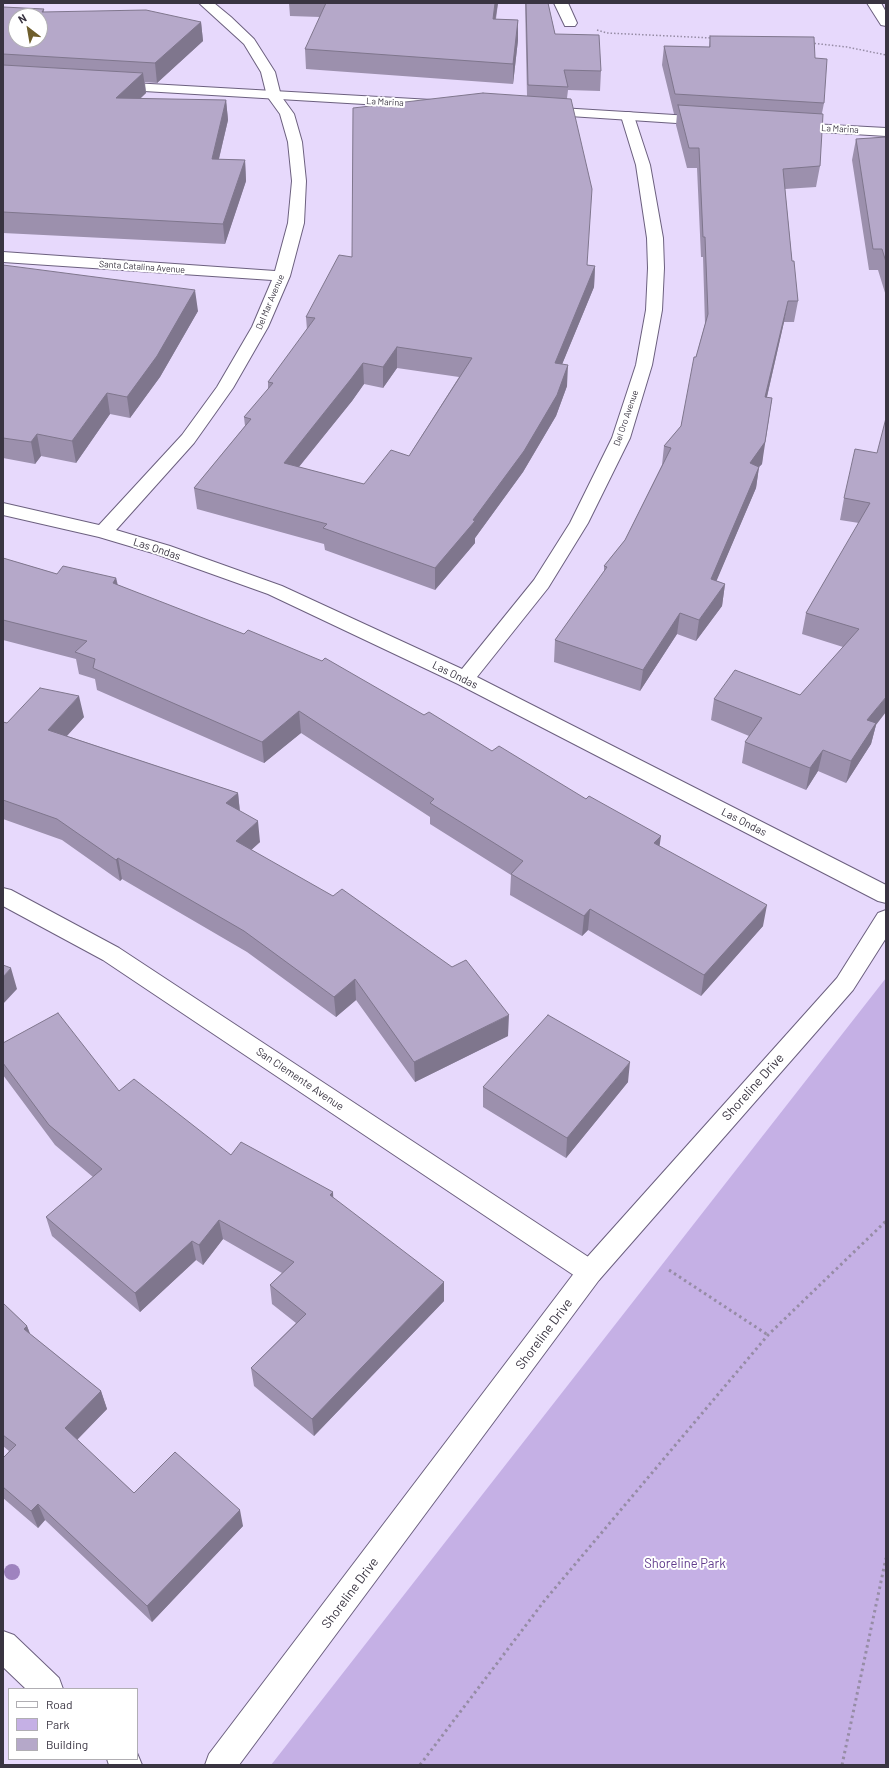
<!DOCTYPE html>
<html>
<head>
<meta charset="utf-8">
<style>
	body { margin:0 }
	#map { position:relative; width:889px; height:1768px; overflow:hidden; background:#e7d9fc; font-family:Barlow,sans-serif }
	canvas { display:block }
	.frame { position:absolute; inset:0; border:4px solid #393441; pointer-events:none }
	.legend { position:absolute; left:8px; top:1688px; width:130px; height:72px; box-sizing:border-box; background:#fff; border:1px solid #b0aeb3; margin:0; padding:5px 7px; list-style:none; font-size:12px; color:#393441 }
	.legend li { display:flex; align-items:center; gap:8px; height:20px }
	.legend b { width:20px; border:1px solid #b0aeb3 }
	.north { position:absolute; left:8px; top:8px; width:40px; height:40px; box-sizing:border-box; background:#fff; border:1px solid #b0aeb3; border-radius:50%; rotate:329deg; font-size:11px; font-weight:700; line-height:16px; text-align:center; color:#393441 }
	.north::after { content:''; display:block; margin:auto; width:14px; height:18px; background:#6e5e2c; clip-path:polygon(50% 0,100% 100%,50% 72%,0 100%) }
</style>
</head>
<body>
<div id="map">
<canvas width="889" height="1768"></canvas>
<div class="frame"></div>
<ul class="legend">
<li><b style="height:5px;background:#fff"></b>Road</li>
<li><b style="height:11px;background:#c5b0e5"></b>Park</li>
<li><b style="height:11px;background:#b5a8c9"></b>Building</li>
</ul>
<div class="north">N</div>
</div>
<script>
const ctx = document.querySelector('canvas').getContext('2d');
ctx.lineJoin = 'round';
function paint(path, color) { ctx.fillStyle = color; ctx.fill(path, 'evenodd'); }
const shape = rows => new Path2D(rows.map(r => 'M' + r).join(''));
function trace(path, color, width, dash) { ctx.strokeStyle = color; ctx.lineWidth = width; ctx.lineCap = dash ? 'butt' : 'round'; ctx.setLineDash(dash || []); ctx.stroke(path); }
function drawText(font, color, halo, rows, align = 'center') {
  ctx.font = font + ' Barlow,sans-serif'; ctx.lineWidth = 4; ctx.setLineDash([]); ctx.textBaseline = 'middle'; ctx.strokeStyle = halo; ctx.fillStyle = color; for (const [text, x, y, turn = 0] of rows) {
    ctx.save(); ctx.translate(x, y); ctx.rotate((+turn || 0) * Math.PI / 180); ctx.textAlign = isNaN(turn) ? turn : align; if (halo) ctx.strokeText(text, 0, 0); ctx.fillText(text, 0, 0); ctx.restore();
  }
}
const green = shape([
	[886,978,886,1765,271,1765]
]);
const pathFar1 = shape([
	[597,30,607,33,712,38],
	[811,43,847,47,886,55]
]);
const path = shape([
	[669,1270,768,1335],
	[420,1765,545,1600,768,1335,886,1221],
	[842,1765,886,1558]
]);
const minor = shape([
	[199,3,214,3,231,17,254,39,275,72,281,96,294,114,302,142,306,181,304,223,290,276,268,327,233,388,194,443,116,530,170,546,282,586,462,669,534,580,570,523,612,438,636,365,646,310,648,268,647,238,636,165,621,116,623,113,628,112,633,113,650,165,663,238,664,268,662,310,652,365,630,438,588,523,548,588,477,677,886,885,886,903,878,901,458,684,268,594,156,554,99,537,3,515,3,503,99,525,182,435,217,387,252,327,272,280,3,262,3,252,275,271,288,223,292,181,288,142,280,114,267,96,261,72,244,44,199,3],
	[554,3,568,3,577,23,575,26,565,26,554,3],
	[3,888,11,890,119,948,599,1264,603,1272,599,1280,590,1284,581,1280,103,960,3,906,3,888],
	[3,1631,14,1635,59,1678,63,1689,26,1689,3,1667,3,1631],
	[137,1753,142,1765,109,1765,107,1759,137,1759,137,1753]
]);
const tertiary = shape([
	[115,82,432,100,437,101,439,104,437,107,432,108,110,89,108,86,110,83,115,82],
	[544,107,707,117,712,118,714,121,712,124,707,125,539,114,537,111,539,108,544,107],
	[793,123,886,128,886,136,788,130,786,127,788,124,793,123]
]);
const secondary = shape([
	[867,3,881,3,886,12,886,26,881,25,867,3],
	[886,910,886,938,853,990,599,1280,239,1765,205,1765,209,1754,581,1264,837,978,878,913,886,910]
]);
const trees = [
	[12,1572]
];
const wall = shape([
	[289,3,498,3,496,19,518,20,518,40,513,84,306,69,305,49,320,17,290,16],
	[525,3,548,3,555,34,601,71,600,91,568,90,567,98,587,265,595,266,594,287,562,364,567,386,556,416,523,472,475,538,475,543,435,590,325,550,324,544,197,509,194,488,245,426,244,417,268,390,268,382,307,330,306,317,352,257,527,96],
	[397,368,459,377,409,456,364,484,299,467,352,401,364,384,383,388],
	[3,7,44,9,44,12,201,22,203,41,157,83,145,82,146,93,140,99,226,100,228,120,219,159,245,160,246,181,225,244,3,233],
	[710,36,815,58,824,103,822,113,820,166,816,187,785,189,792,261,798,301,794,322,784,322,767,397,762,464,759,467,756,488,716,581,725,584,722,606,696,641,677,634,640,691,554,662,555,640,604,572,604,566,625,540,662,465,664,446,681,426,696,357,705,324,703,257,701,257,697,168,687,168,676,125,677,114,674,114,662,65,664,46,709,47],
	[886,137,886,296,878,270,869,270,852,160,856,139],
	[3,265,198,311,160,377,130,418,110,414,76,463,41,456,35,464,3,458],
	[877,453,876,725,871,744,846,783,818,771,806,790,742,763,745,742,749,736,711,720,714,699,800,695,843,647,802,634,806,613,859,523,840,520,844,498],
	[3,558,57,574,116,578,118,585,424,715,492,751,659,846,763,926,701,996,588,930,582,936,510,895,511,875,430,824,430,817,301,733,264,763,97,690,95,679,79,674,76,659,3,640],
	[84,717,67,736,238,793,240,811,260,842,251,850,508,1036,415,1082,356,1000,336,1017,247,952,122,879,120,881,62,840,3,819,3,722,7,723],
	[3,1043,119,1091,231,1155,333,1198,444,1301,314,1436,254,1386,251,1368,296,1323,272,1304,270,1285,282,1273,223,1239,203,1265,196,1260,140,1312,52,1236,46,1217,93,1177,55,1145,3,1075],
	[628,1082,566,1158,483,1107,483,1087],
	[3,1303,27,1326,30,1334,101,1391,107,1409,77,1440,134,1493,243,1526,152,1622,45,1520,38,1528,3,1498,3,1458,9,1451,3,1446]
]);
const shadedWall = shape([
	[495,3,498,3,492,39,493,19],
	[518,20,518,40,513,84,513,64],
	[201,22,203,41,157,83,155,63],
	[143,73,146,93,118,118,116,98],
	[226,100,228,120,214,179,212,159],
	[245,160,246,181,225,244,223,224],
	[595,266,594,287,554,384,555,363],
	[195,290,198,311,160,377,130,418,127,397],
	[788,301,784,322,762,418,765,397],
	[397,347,397,368,383,388,383,367],
	[363,363,364,384,352,401,285,484,284,463],
	[568,365,567,386,556,416,523,472,475,538,475,543,435,590,435,568,473,520],
	[107,393,110,414,76,463,72,441],
	[772,398,762,464,759,467,756,488,708,601,711,579],
	[37,434,41,456,35,464,31,442],
	[116,578,120,600,113,583],
	[725,584,722,606,696,641,699,620],
	[680,613,677,634,640,691,643,670],
	[79,696,84,717,53,751,48,730],
	[886,697,886,712,876,725,871,744,846,783,851,761,867,720],
	[299,711,301,733,264,763,262,742],
	[823,750,818,771,806,790,810,768],
	[238,793,240,814,226,803],
	[258,821,260,842,238,862,236,841],
	[661,836,658,857,654,843],
	[118,858,122,879,120,881,116,860],
	[767,905,763,926,701,996,704,975],
	[590,909,588,930,582,936,584,916],
	[11,968,17,989,3,1004,3,977],
	[355,979,356,1000,336,1017,334,997],
	[509,1015,508,1036,415,1082,414,1062],
	[630,1062,628,1082,566,1158,567,1138],
	[333,1192,334,1212,330,1195],
	[219,1220,223,1239,203,1265,199,1245],
	[192,1241,196,1260,140,1312,135,1293],
	[444,1282,444,1301,314,1436,312,1419],
	[27,1326,34,1344,24,1329],
	[101,1391,107,1409,71,1446,65,1428],
	[38,1504,45,1520,38,1528,31,1511],
	[240,1510,243,1526,152,1622,147,1606]
]);
const building = shape([
	[326,3,495,3,493,19,518,20,513,64,305,49,326,3],
	[526,3,548,3,555,34,599,35,601,71,564,70,568,87,528,85,526,3],
	[3,7,44,9,42,12,146,10,201,22,155,63,3,54,3,7],
	[16,16,40,16,40,40,16,40,16,16],
	[710,36,814,37,815,58,827,59,824,103,675,94,664,46,710,47,710,36],
	[3,65,143,73,116,98,226,100,212,159,245,160,223,224,3,212,3,65],
	[483,93,571,99,592,189,587,265,595,266,555,363,568,365,557,395,524,451,473,520,475,521,435,568,323,528,327,524,194,488,251,419,244,417,273,383,268,382,315,318,306,317,339,255,352,257,353,108,483,93],
	[397,347,472,358,409,456,391,450,364,484,284,463,351,379,363,363,383,367,397,347],
	[678,105,823,114,820,166,783,169,792,261,794,261,798,301,788,301,765,397,772,398,765,442,750,463,759,467,711,579,725,584,699,620,680,613,643,670,555,640,607,567,604,566,625,540,671,448,664,446,681,426,694,357,696,357,708,314,705,237,703,237,699,148,689,148,678,105],
	[886,137,886,262,882,249,873,249,856,139,886,137],
	[3,265,195,290,157,356,127,397,107,393,72,441,37,434,31,442,3,438,3,265],
	[886,418,886,697,867,720,876,723,851,761,823,750,810,768,745,742,762,718,714,699,735,670,800,695,859,629,806,613,870,503,844,498,855,449,877,453,886,418],
	[3,558,57,574,63,566,116,578,113,583,244,634,248,630,322,661,325,658,424,715,429,712,492,751,499,746,586,799,589,796,661,836,654,843,767,905,704,975,590,909,584,916,511,874,523,861,430,803,434,799,299,711,262,742,93,668,95,659,75,652,87,641,3,620,3,558],
	[40,688,79,696,48,730,238,793,226,803,258,821,236,841,333,896,342,889,452,967,466,960,509,1015,414,1062,355,979,334,997,244,931,118,858,116,860,57,819,3,800,3,722,7,723,40,688],
	[3,965,11,968,3,977,3,965],
	[58,1013,119,1091,134,1079,231,1155,241,1142,333,1192,330,1195,444,1282,312,1419,251,1368,306,1314,270,1285,294,1262,219,1220,199,1245,192,1241,135,1293,46,1217,102,1169,49,1125,3,1063,3,1043,58,1013],
	[548,1015,630,1062,567,1138,483,1087,548,1015],
	[3,1303,27,1326,24,1329,101,1391,65,1428,134,1493,175,1452,240,1510,147,1606,38,1504,31,1511,3,1487,3,1458,16,1445,3,1435,3,1303]
]);
const farStreetnames = [
	["La Marina",385,102,3],
	["La Marina",840,129,3],
	["Santa Catalina Avenue",142,267,4],
	["Del Mar Avenue",270,302,-67],
	["Del Oro Avenue",626,418,-71]
];
const streetNames = [
	["Las Ondas",157,549,18],
	["Las Ondas",455,675,26],
	["Las Ondas",744,822,27],
	["San Clemente Avenue",300,1079,34]
];
const nearStreetnames = [
	["Shoreline Drive",753,1087,-48],
	["Shoreline Drive",544,1334,-53],
	["Shoreline Drive",350,1593,-53]
];
const nearParknames = [
	["Shoreline Park",685,1564]
];
paint(green, '#c5b0e5');
trace(minor, '#6c607f', 2);
trace(tertiary, '#6c607f', 2);
trace(secondary, '#6c607f', 2);
trace(pathFar1, '#968ca5', 1.5, [1.5, 2]);
trace(path, '#968ca5', 3, [2.5, 3.5]);
paint(minor, '#fff');
paint(tertiary, '#fff');
paint(secondary, '#fff');
ctx.fillStyle = '#9e83bf';
for (const [x, y] of trees) { ctx.beginPath(); ctx.arc(x, y, 8, 0, 2 * Math.PI); ctx.fill(); }
paint(wall, '#9c90ad');
paint(shadedWall, '#7f768d');
paint(building, '#b5a8c9');
trace(building, '#7f768d', 1);
drawText('9px', '#393441', '#fff', farStreetnames);
drawText('11px', '#393441', '#fff', streetNames);
drawText('13px', '#393441', '#fff', nearStreetnames);
drawText('13px', '#623d8d', '#fff', nearParknames);
</script>
</body>
</html>
